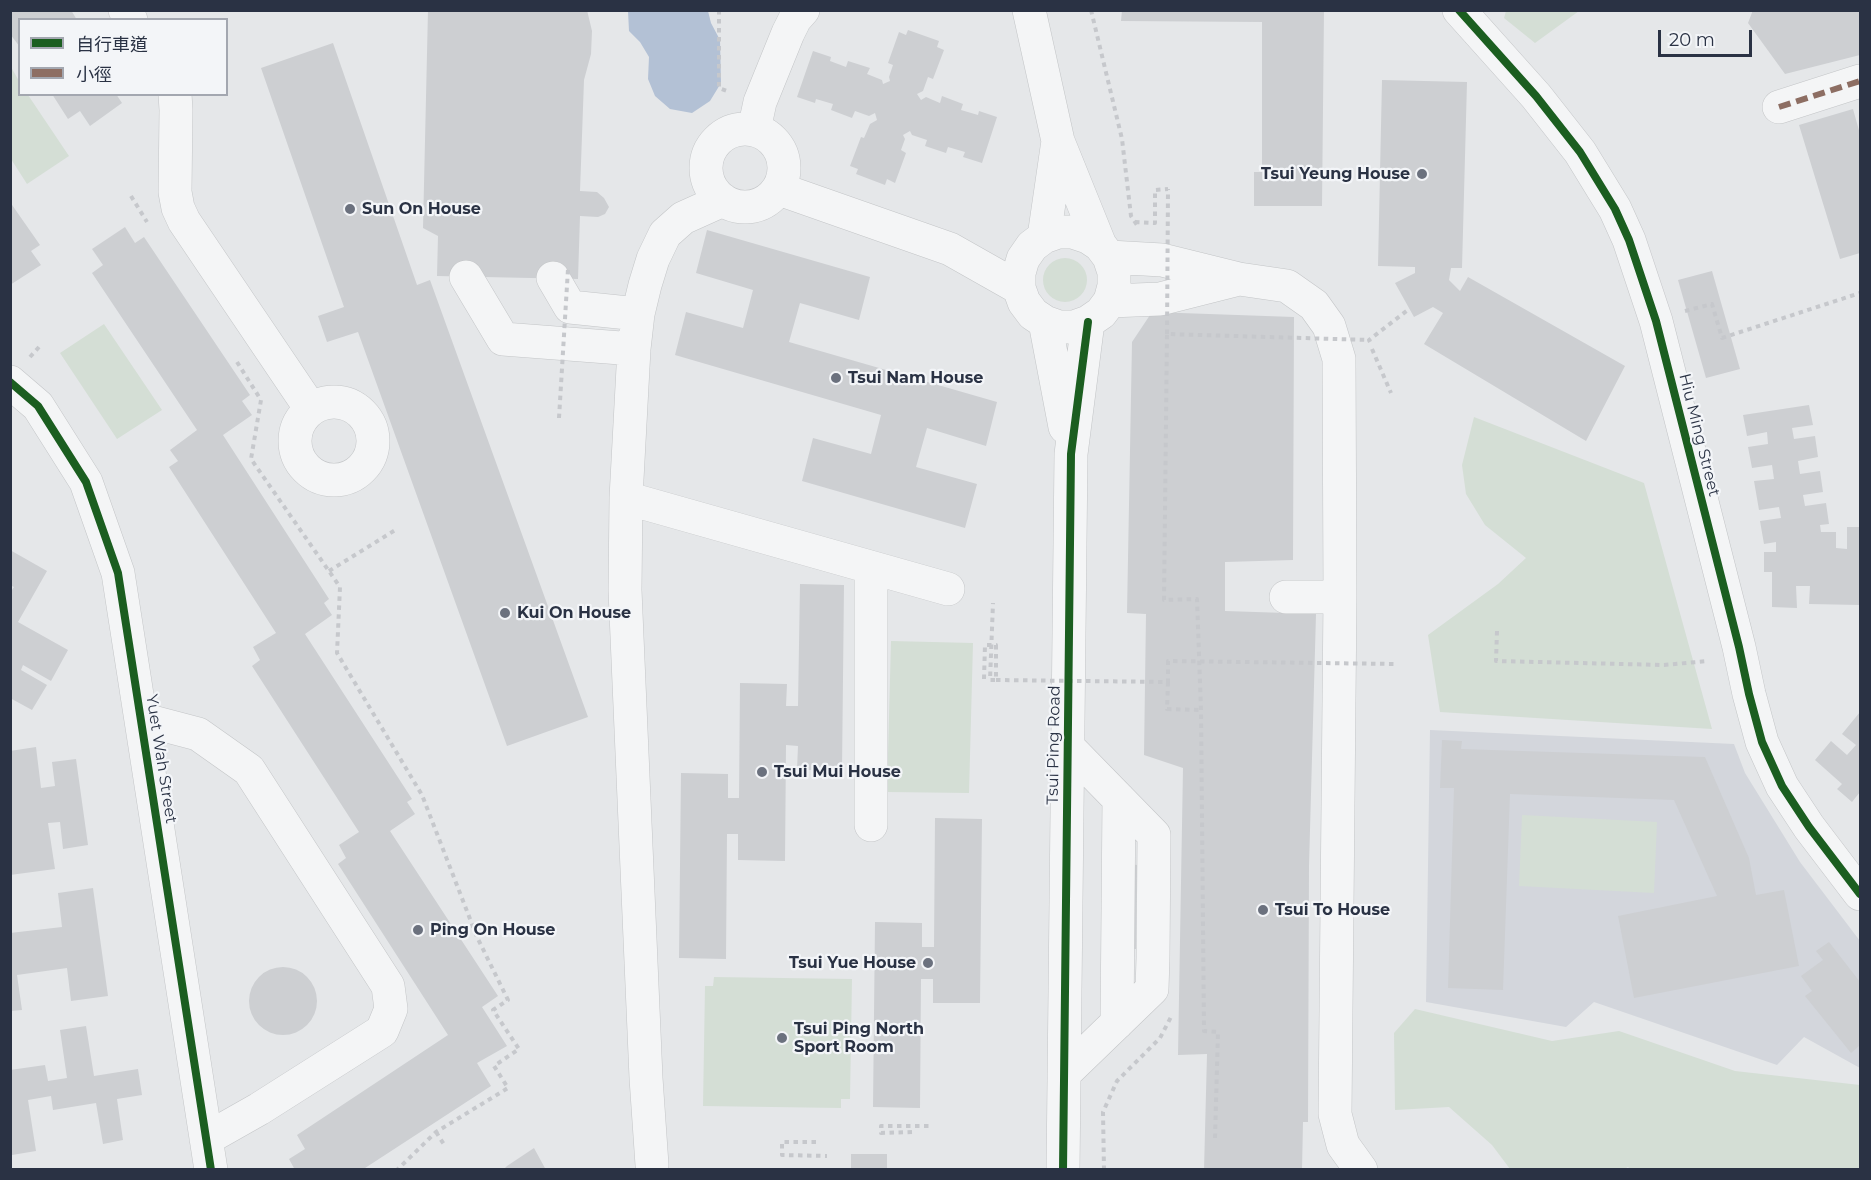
<!DOCTYPE html>
<html>
<head>
<meta charset="utf-8">
<style>
	body { margin:0 }
	#map { position:relative; width:1871px; height:1180px; overflow:hidden; background:#e5e7e9; font-family:Montserrat,"Noto Sans TC",sans-serif }
	canvas { display:block }
	.frame { position:absolute; inset:0; border:12px solid #2a3244; pointer-events:none }
	.legend { position:absolute; left:18px; top:18px; width:210px; height:78px; box-sizing:border-box; background:#f3f5f8; border:2px solid #a3a7b0; margin:0; padding:8px 10px; list-style:none; font-size:18px; color:#2a3244 }
	.legend li { display:flex; align-items:center; gap:12px; height:30px }
	.legend b { width:30px; border:2px solid #a3a7b0 }
	.scale { position:absolute; left:1658px; top:30px; width:94px; height:27px; box-sizing:border-box; border:3px solid #2a3244; border-top:0; padding-left:8px; font-size:18px; line-height:21px; white-space:nowrap; color:#2a3244; -webkit-text-stroke:4px #f3f5f8; paint-order:stroke }
</style>
</head>
<body>
<div id="map">
<canvas width="1871" height="1180"></canvas>
<div class="frame"></div>
<ul class="legend">
<li><b style="height:8px;background:#1b5e20"></b>自行車道</li>
<li><b style="height:8px;background:#8d6e63"></b>小徑</li>
</ul>
<div class="scale">20 m</div>
</div>
<script>
const ctx = document.querySelector('canvas').getContext('2d');
ctx.lineJoin = 'round';
function paint(path, color) { ctx.fillStyle = color; ctx.fill(path, 'evenodd'); }
const shape = rows => new Path2D(rows.map(r => 'M' + r).join(''));
function trace(path, color, width, dash) { ctx.strokeStyle = color; ctx.lineWidth = width; ctx.lineCap = dash ? 'butt' : 'round'; ctx.setLineDash(dash || []); ctx.stroke(path); }
function drawText(font, color, halo, rows, align = 'center') {
  ctx.font = font + ' Montserrat,sans-serif'; ctx.lineWidth = 4.5; ctx.setLineDash([]); ctx.textBaseline = 'middle'; ctx.strokeStyle = halo; ctx.fillStyle = color; for (const [text, x, y, turn = 0] of rows) {
    ctx.save(); ctx.translate(x, y); ctx.rotate((+turn || 0) * Math.PI / 180); ctx.textAlign = isNaN(turn) ? turn : align; if (halo) ctx.strokeText(text, 0, 0); ctx.fillText(text, 0, 0); ctx.restore();
  }
}
const built = shape([
	[1430,730,1734,744,1745,773,1800,862,1860,941,1860,1068,1804,1037,1777,1065,1594,1002,1566,1027,1426,1002]
]);
const green = shape([
	[1506,11,1506,10,1579,11,1535,43,1504,18],
	[11,67,19,81,20,94,28,95,69,156,27,184,11,159],
	'1043 280a22 22 0 1 1 44 0a22 22 0 1 1-44 0Z',
	[104,324,162,410,117,439,60,353],
	[1474,417,1644,483,1712,729,1440,712,1428,635,1498,584,1526,558,1485,525,1466,494,1462,465],
	[891,641,973,643,969,793,887,792],
	[1522,815,1657,822,1654,893,1519,886],
	[714,977,852,979,850,1099,841,1099,841,1108,703,1106,705,986,713,986],
	[1415,1009,1552,1041,1619,1031,1735,1071,1860,1085,1860,1169,1631,1170,1628,1167,1622,1170,1510,1169,1492,1145,1449,1107,1395,1110,1394,1033]
]);
const water = shape([
	[628,11,708,11,711,23,720,40,721,83,710,101,692,113,670,109,655,96,648,79,649,57,640,42,629,31]
]);
const building = shape([
	[10,10,71,10,77,20,20,20,20,47,10,34],
	[428,10,587,10,592,31,591,54,584,80,580,191,597,192,604,198,609,207,605,214,598,217,580,216,578,279,437,276,438,236,423,228],
	[1122,10,1324,10,1322,206,1254,206,1254,172,1262,172,1262,22,1121,21],
	[1753,10,1860,10,1860,55,1785,74,1748,23],
	[908,30,939,41,937,47,944,50,933,79,928,77,923,91,917,94,921,100,926,97,940,103,942,96,963,104,961,110,978,115,979,111,997,117,982,163,963,157,965,152,948,147,946,153,925,146,927,140,912,135,910,131,903,135,905,139,901,150,906,153,895,183,887,179,885,185,856,174,858,169,850,166,861,137,864,138,870,124,877,120,875,113,869,116,855,111,852,118,831,110,833,104,816,99,815,103,797,97,813,51,831,57,830,61,846,67,848,61,870,68,867,74,882,80,883,84,890,81,889,77,893,65,888,63,899,32,906,35],
	[333,43,417,285,430,280,588,717,507,746,358,332,327,342,318,316,344,307,261,68],
	[1382,80,1467,82,1462,268,1451,268,1449,280,1460,291,1468,277,1625,366,1586,441,1424,344,1443,313,1433,307,1414,317,1395,283,1415,273,1415,267,1378,266],
	[52,94,116,94,122,103,90,126,80,111,68,119],
	[1853,109,1860,134,1860,253,1840,259,1799,125],
	[10,202,40,245,31,251,41,265,10,285],
	[125,227,135,243,144,237,250,395,242,401,252,415,223,435,329,599,324,603,332,615,305,634,412,799,407,802,415,814,390,831,498,996,482,1007,507,1046,477,1063,491,1086,362,1170,295,1170,289,1159,305,1149,297,1135,448,1035,338,864,346,858,339,845,359,832,252,666,260,660,253,647,276,633,169,467,178,461,170,450,197,430,92,273,103,265,92,249],
	[707,230,870,277,859,320,800,303,789,342,997,402,986,446,927,428,916,467,977,484,965,528,802,481,813,438,871,454,881,415,675,355,686,312,743,328,753,290,696,273],
	[1712,271,1740,369,1706,378,1678,280],
	[1152,312,1294,317,1293,560,1225,562,1225,611,1316,614,1309,866,1308,1122,1303,1122,1302,1170,1204,1170,1207,1054,1178,1055,1183,768,1144,755,1146,614,1127,613,1132,342],
	[1809,405,1813,425,1792,428,1794,439,1815,436,1818,457,1798,461,1800,474,1820,471,1823,492,1803,495,1805,506,1826,503,1829,524,1820,525,1821,532,1836,532,1836,548,1847,549,1847,527,1860,527,1860,605,1809,604,1810,586,1796,586,1797,608,1772,607,1772,572,1764,572,1764,552,1776,552,1776,542,1764,544,1760,521,1781,518,1779,507,1759,510,1754,481,1774,479,1772,465,1752,468,1748,447,1768,444,1767,432,1747,436,1743,415],
	[10,550,47,571,18,622,68,650,51,681,23,665,21,670,47,685,32,710,10,698,10,593,14,587,10,585],
	[800,584,844,585,842,770,797,770,798,746,786,745,785,861,738,860,738,834,727,834,726,959,679,958,681,773,728,774,728,798,739,798,740,683,787,684,786,706,798,706],
	[1860,712,1860,792,1852,802,1837,789,1842,784,1815,760,1831,741,1847,755,1856,745,1842,734],
	[1442,740,1462,741,1461,749,1705,757,1749,858,1756,895,1784,890,1799,966,1634,998,1618,916,1717,896,1674,800,1510,794,1503,990,1448,988,1454,788,1440,788],
	[36,747,41,788,55,786,52,762,76,759,88,845,63,849,60,822,48,823,55,869,10,875,10,751],
	[935,818,982,819,980,1003,933,1003,933,979,921,979,920,1108,873,1107,875,922,922,923,922,947,934,947],
	[1130,864,1137,865,1136,949,1129,949],
	[93,888,108,996,71,1001,67,968,17,975,22,1010,10,1011,10,933,62,927,58,893],
	[1829,942,1860,982,1860,1045,1851,1053,1805,996,1812,991,1801,976,1823,960,1816,951],
	'249 1001a34 34 0 1 1 68 0a34 34 0 1 1-68 0Z',
	[86,1026,94,1076,138,1069,142,1095,117,1099,123,1140,103,1144,96,1103,53,1110,51,1096,28,1100,36,1151,12,1155,10,1070,45,1065,48,1081,67,1078,60,1030],
	[534,1148,546,1170,503,1170,507,1166],
	[851,1154,887,1154,887,1170,851,1170]
]);
const path = shape([
	[719,10,719,88,730,92],
	[1091,10,1122,139,1131,216,1137,225],
	[131,196,147,222],
	[1135,222,1155,223,1155,190,1168,189],
	[1685,311,1712,304,1722,338,1860,293],
	[1370,342,1369,340,1409,309],
	[1372,349,1391,393],
	[30,357,39,347],
	[237,362,261,400,251,459,340,587,337,653,422,795,477,937,508,1000,493,1010,519,1049,494,1066,508,1088,436,1132,397,1170],
	[329,571,397,529],
	[1497,631,1496,661,1664,665,1708,661],
	[984,679,985,645,996,645,996,680,990,680,993,603],
	[1168,682,1167,709,1201,710],
	[436,1132,445,1146],
	[912,1132,881,1133,881,1126,932,1126],
	[816,1142,782,1142,782,1155,827,1156],
	[1104,1170,1103,1112,1117,1081,1160,1038,1171,1017]
]);
const minor = shape([
	[125,10,131,20],
	[1029,10,1058,141,1100,245,1109,257,1114,272,1114,286,1110,301,1101,313,1088,322,1074,327,1059,327,1045,322,1033,314,1024,302,1019,288,1019,273,1023,259,1032,246,1044,237,1058,232,1073,232,1088,237,1100,245],
	[1459,10,1536,96,1580,152,1615,209,1629,240,1656,321,1739,647,1749,694,1762,742,1782,786,1809,827,1860,894],
	[175,94,176,110,175,192,178,208,184,221,311,409],
	[1779,107,1860,81],
	'706 168a39 39 0 1 1 78 0a39 39 0 1 1-78 0Z',
	[754,130,760,102,788,33,795,19,803,10],
	[779,189,950,249,1019,288],
	[1044,237,1058,141],
	[1109,257,1162,260,1239,279,1287,286,1314,305,1329,326,1339,359,1340,597,1335,1114,1343,1145,1361,1170],
	[466,277,503,339,634,349],
	[553,278,570,307,638,314],
	[1110,301,1160,299,1235,280],
	[1045,322,1065,427],
	[10,382,38,406,86,482,118,573,211,1170],
	'295 441a39 39 0 1 1 78 0a39 39 0 1 1-78 0Z',
	[626,498,948,589],
	[1286,597,1340,597],
	[141,719,198,734,249,770,388,986,391,1009,382,1031,259,1109,206,1139],
	[871,825,871,568],
	[1117,1023,1119,799],
	[1064,1074,1152,989,1153,958,1154,835,1068,747],
	[652,1165,646,1078,625,590,626,498,634,349,638,314,645,285,653,259,665,234,683,218,723,200],
	[1063,1170,1071,454,1088,322]
]);
const pathBridge = shape([
	[1167,334,1168,189],
	[559,418,568,269],
	[996,680,1168,682,1168,661,1395,664],
	[1215,1138,1218,1032,1204,1031,1201,710,1197,599,1164,600,1167,334,1369,340]
]);
const quiet = shape([
	[1779,107,1860,81]
]);
const cycleway = shape([
	[1459,10,1536,96,1580,152,1615,209,1629,240,1656,321,1739,647,1749,694,1762,742,1782,786,1809,827,1860,894],
	[10,382,38,406,86,482,118,573,211,1170],
	[1063,1170,1071,454,1088,322]
]);
const markers = [
	[1422,174,6,"#6b717e"],
	[350,209,6,"#6b717e"],
	[836,378,6,"#6b717e"],
	[505,613,6,"#6b717e"],
	[762,772,6,"#6b717e"],
	[1263,910,6,"#6b717e"],
	[418,930,6,"#6b717e"],
	[928,963,6,"#6b717e"],
	[782,1038,6,"#6b717e"]
];
const poiNames = [
	["Tsui Yeung House",1410,174,"right"],
	["Sun On House",362,209],
	["Tsui Nam House",848,378],
	["Kui On House",517,613],
	["Tsui Mui House",774,772],
	["Tsui To House",1275,910],
	["Ping On House",430,930],
	["Tsui Yue House",916,963,"right"],
	["Tsui Ping North",794,1029],
	["Sport Room",794,1047]
];
const streetNames = [
	["Hiu Ming Street",1699,435,76],
	["Tsui Ping Road",1054,745,-89],
	["Yuet Wah Street",161,759,81]
];
paint(built, '#d3d6dc');
paint(green, '#d4ded5');
paint(water, '#b3c1d5');
paint(building, '#cdcfd2');
trace(minor, '#c3c5c7', 34);
trace(path, '#c6c8cc', 4, [4.5, 4.5]);
trace(minor, '#f4f5f6', 33);
trace(pathBridge, '#c6c8cc', 4, [4.5, 4.5]);
trace(quiet, '#8d6e63', 6, [12, 6]);
trace(cycleway, '#1b5e20', 8);
for (const [x, y, r, color] of markers) { const dot = new Path2D(); dot.arc(x, y, r, 0, 2 * Math.PI); ctx.fillStyle = color; ctx.fill(dot); trace(dot, '#f3f5f8', 2); }
drawText('bold 16px', '#2a3244', '#f3f5f8', poiNames, 'left');
drawText('16px', '#2a3244', '#f3f5f8', streetNames);
</script>
</body>
</html>
